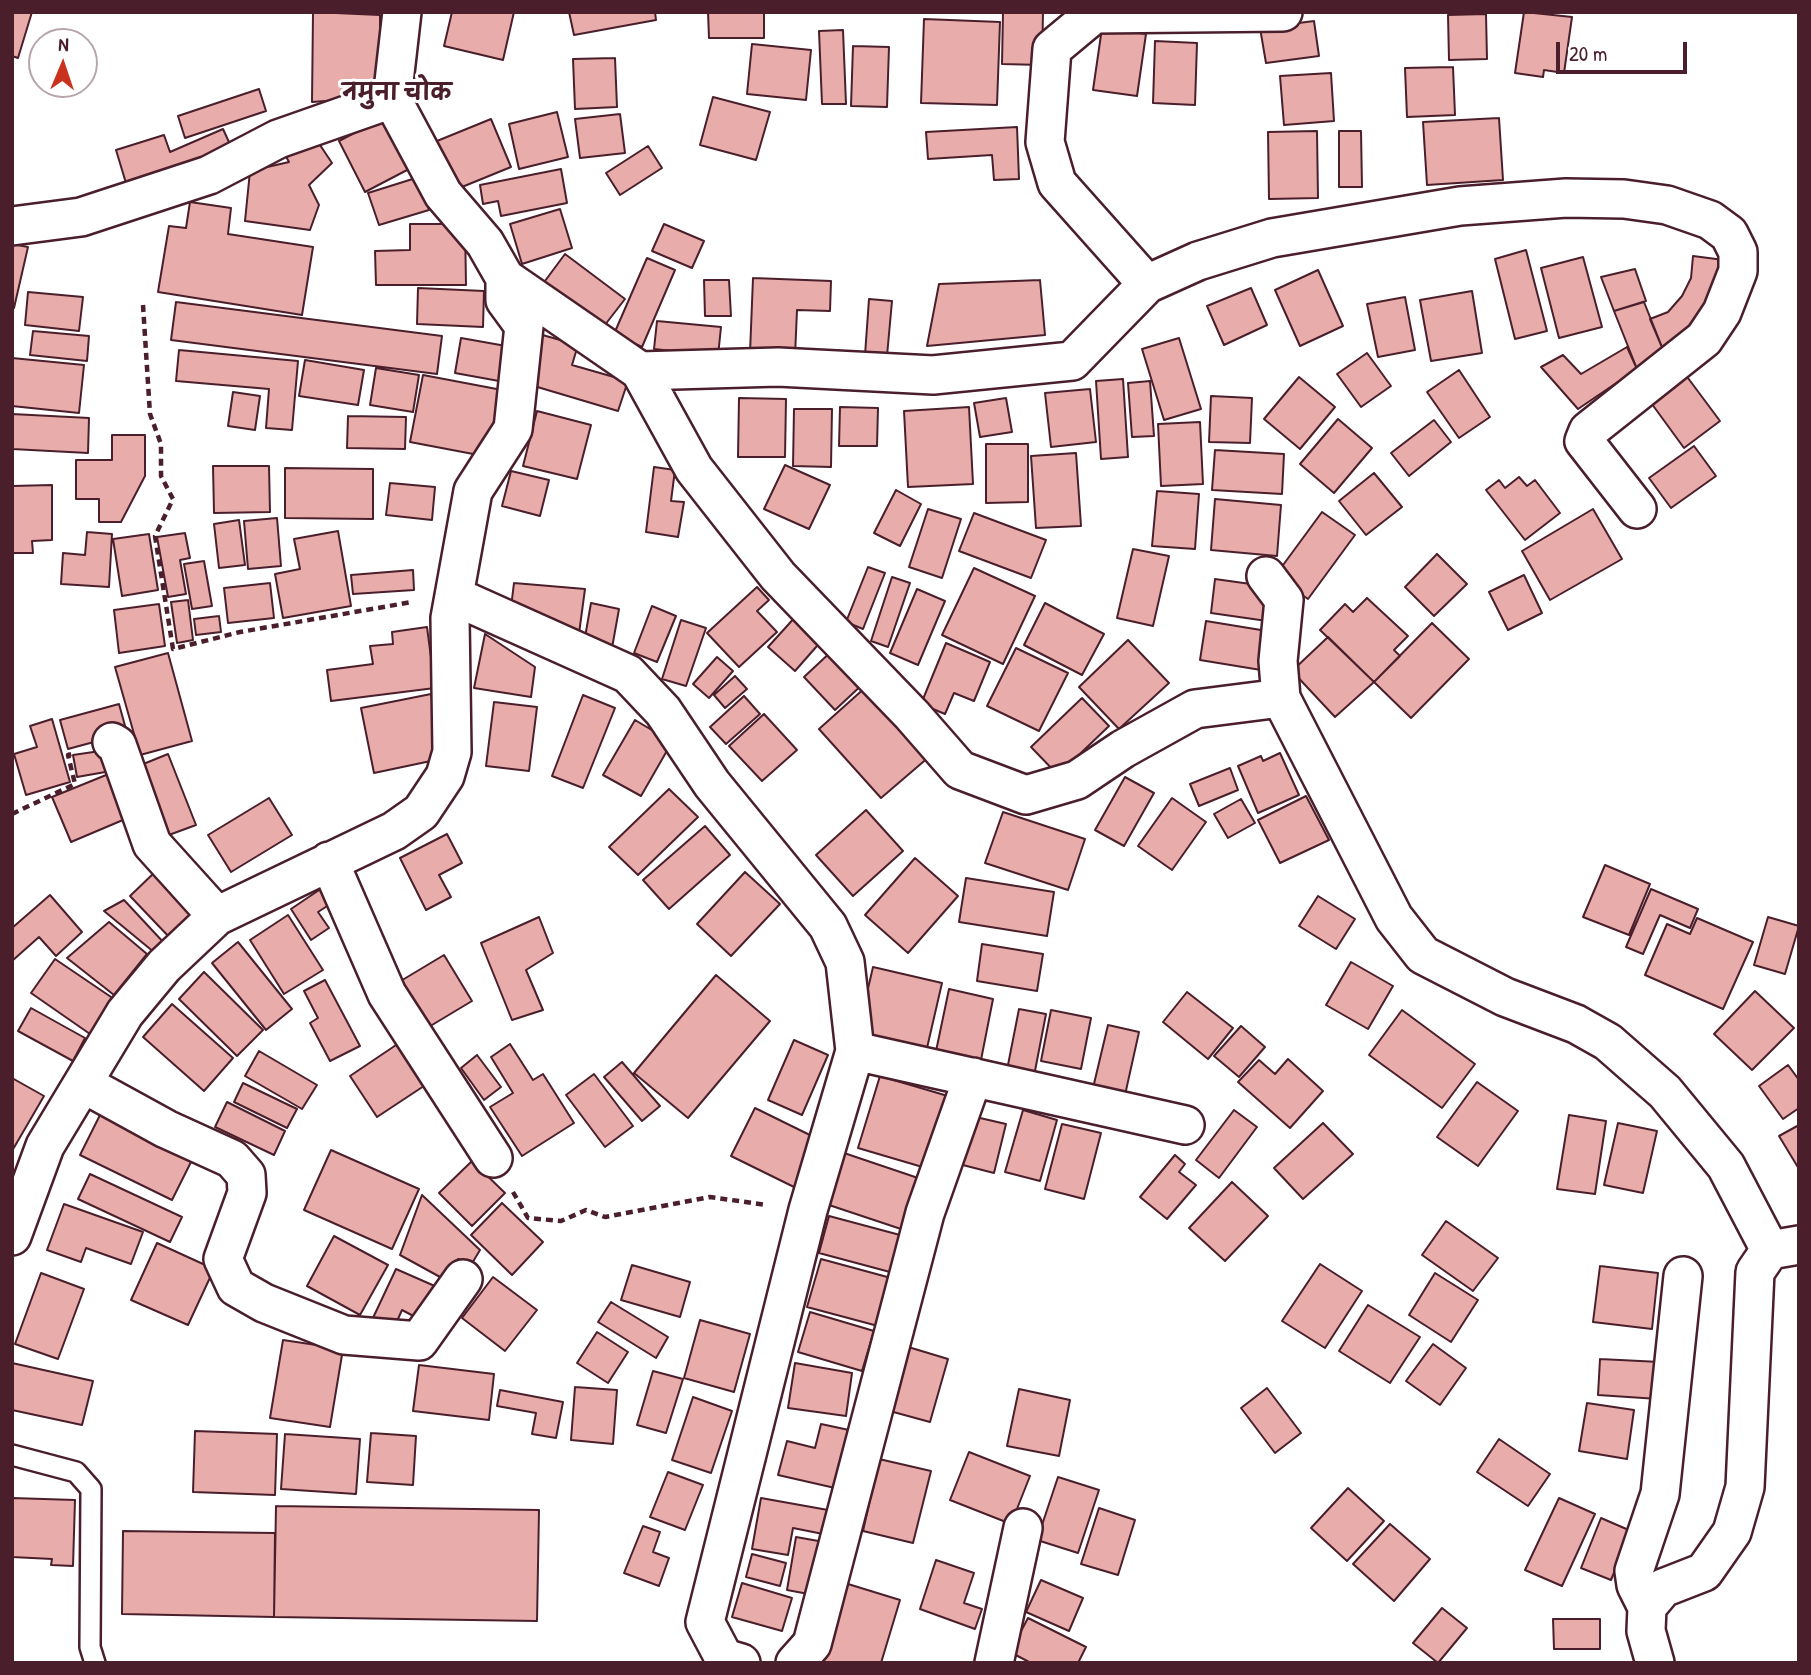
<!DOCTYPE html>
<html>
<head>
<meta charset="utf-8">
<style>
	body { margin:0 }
	#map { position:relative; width:1811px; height:1675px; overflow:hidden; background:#fff; font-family:"Patrick Hand",sans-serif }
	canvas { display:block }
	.frame { position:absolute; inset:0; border:14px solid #4a1f2b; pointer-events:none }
	.north { position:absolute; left:28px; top:28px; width:70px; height:70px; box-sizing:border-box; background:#fff; border:2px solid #b7a5aa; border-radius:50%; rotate:2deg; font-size:19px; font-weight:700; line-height:28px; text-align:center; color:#4a1f2b }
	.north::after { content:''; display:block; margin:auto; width:24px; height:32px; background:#c8321e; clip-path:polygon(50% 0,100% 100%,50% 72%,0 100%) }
	.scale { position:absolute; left:1556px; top:42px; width:131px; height:32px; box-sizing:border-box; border:4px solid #4a1f2b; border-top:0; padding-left:9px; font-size:21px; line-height:24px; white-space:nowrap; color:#4a1f2b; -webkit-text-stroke:5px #fff; paint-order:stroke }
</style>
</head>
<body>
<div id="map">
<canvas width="1811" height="1675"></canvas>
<div class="frame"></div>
<div class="north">N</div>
<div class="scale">20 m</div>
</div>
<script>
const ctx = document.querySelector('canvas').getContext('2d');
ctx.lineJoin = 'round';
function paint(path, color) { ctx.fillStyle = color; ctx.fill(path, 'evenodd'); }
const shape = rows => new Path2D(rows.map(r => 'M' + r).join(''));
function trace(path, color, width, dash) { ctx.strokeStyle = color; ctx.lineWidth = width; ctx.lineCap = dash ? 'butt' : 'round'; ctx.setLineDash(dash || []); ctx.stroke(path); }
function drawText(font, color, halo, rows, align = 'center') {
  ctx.font = font + ' "Patrick Hand","Playpen Sans Deva",sans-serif'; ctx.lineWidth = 6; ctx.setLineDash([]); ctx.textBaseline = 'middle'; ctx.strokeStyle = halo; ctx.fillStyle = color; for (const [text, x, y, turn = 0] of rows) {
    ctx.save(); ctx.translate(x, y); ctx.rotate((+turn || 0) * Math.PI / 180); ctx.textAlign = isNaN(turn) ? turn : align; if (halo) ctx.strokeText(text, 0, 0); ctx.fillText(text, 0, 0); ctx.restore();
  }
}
const building = shape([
	[12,12,32,12,18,58,12,56,12,12],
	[313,12,380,15,380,97,312,102,313,12],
	[452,12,514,12,503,60,444,46,452,12],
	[569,12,655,12,656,20,574,35,569,12],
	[708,12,764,12,764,38,709,38,708,12],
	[1003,12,1043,12,1042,65,1002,64,1003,12],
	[1524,12,1572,17,1564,73,1544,70,1543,77,1515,73,1524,12],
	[1486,14,1487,59,1449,60,1448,15,1486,14],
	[924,19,1000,22,997,105,921,103,924,19],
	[1314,21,1319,56,1266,63,1260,28,1314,21],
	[1102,28,1146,34,1137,96,1093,90,1102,28],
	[843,30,846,104,822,104,819,31,843,30],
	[1155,41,1197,43,1195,105,1153,103,1155,41],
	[752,44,811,50,806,100,747,94,752,44],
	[853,46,889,47,887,107,851,106,853,46],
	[615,58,617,107,575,109,573,59,615,58],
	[1453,67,1455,115,1407,117,1405,68,1453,67],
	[1331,73,1334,121,1284,125,1280,76,1331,73],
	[259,89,266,111,185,138,178,116,259,89],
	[713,97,770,112,756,160,700,145,713,97],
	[557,112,568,157,519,169,509,124,557,112],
	[620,114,625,153,580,158,575,119,620,114],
	[383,118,409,169,365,192,339,141,383,118],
	[1499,118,1503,180,1427,185,1423,122,1499,118],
	[491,119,511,167,457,189,437,141,491,119],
	[1017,127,1019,179,994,180,992,155,928,159,926,132,1017,127],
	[223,129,234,153,129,193,116,150,164,135,170,152,223,129],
	[1317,131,1318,198,1269,199,1268,132,1317,131],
	[1339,131,1361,131,1362,187,1339,187,1339,131],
	[318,142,332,163,309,185,319,205,310,230,245,221,250,171,289,162,284,153,318,142],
	[648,146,662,168,620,195,606,173,648,146],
	[561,169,567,203,501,216,498,201,483,204,480,185,561,169],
	[419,177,429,210,379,225,368,193,419,177],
	[190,202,231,208,228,234,313,247,302,315,158,292,169,226,186,228,190,202],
	[560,209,572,248,522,264,510,224,560,209],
	[410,224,465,224,466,285,376,285,375,251,410,250,410,224],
	[664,224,704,241,692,268,652,251,664,224],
	[12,244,28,247,14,308,12,307,12,244],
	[1526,250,1547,331,1515,339,1495,259,1526,250],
	[565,254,625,299,601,330,542,285,565,254],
	[1693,256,1724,260,1712,310,1664,352,1650,319,1668,312,1682,296,1691,278,1693,256],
	[1583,257,1602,327,1559,338,1541,268,1583,257],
	[647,258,675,270,642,347,614,334,647,258],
	[1635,269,1646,301,1614,311,1601,277,1635,269],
	[1318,270,1343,326,1300,346,1275,290,1318,270],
	[753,278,831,281,830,311,797,310,795,356,750,353,753,278],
	[704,280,729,280,731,316,705,316,704,280],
	[1040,280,1045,335,927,346,939,284,1040,280],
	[418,288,484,291,483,327,417,324,418,288],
	[1251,288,1267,325,1224,345,1207,306,1251,288],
	[1472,291,1482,353,1431,361,1420,300,1472,291],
	[28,292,83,297,79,331,25,325,28,292],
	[1405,297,1415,350,1378,357,1367,304,1405,297],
	[869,299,892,301,887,356,865,355,869,299],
	[176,302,442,336,437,374,171,340,176,302],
	[1644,302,1664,352,1637,369,1614,311,1644,302],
	[657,321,721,327,718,356,654,349,657,321],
	[33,331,89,336,87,361,30,355,33,331],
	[539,334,578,345,572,365,628,381,618,411,524,383,539,334],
	[461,338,506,346,499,381,455,373,461,338],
	[1179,338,1201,409,1164,420,1142,349,1179,338],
	[1627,347,1637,369,1578,409,1541,367,1563,355,1581,374,1627,347],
	[179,350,298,361,292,430,266,428,269,389,176,381,179,350],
	[1367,353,1391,386,1361,407,1337,374,1367,353],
	[12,358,84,365,79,413,12,406,12,358],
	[305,360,364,370,358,405,299,396,305,360],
	[376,368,419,375,413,412,370,405,376,368],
	[1459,370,1490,417,1459,438,1427,392,1459,370],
	[1685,374,1720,421,1684,448,1649,400,1685,374],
	[423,375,502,390,489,457,410,442,423,375],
	[1299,377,1335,407,1300,449,1264,419,1299,377],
	[1123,379,1128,457,1101,459,1096,381,1123,379],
	[1150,381,1154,436,1132,437,1128,383,1150,381],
	[1090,389,1096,442,1051,447,1045,393,1090,389],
	[233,392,260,396,255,430,228,426,233,392],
	[1211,396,1252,398,1250,443,1209,442,1211,396],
	[739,398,786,399,785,457,738,457,739,398],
	[1006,398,1012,432,980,437,974,403,1006,398],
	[840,407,878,408,877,446,839,446,840,407],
	[969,407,973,484,908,487,904,411,969,407],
	[794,409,832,409,831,467,793,466,794,409],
	[537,411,591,425,577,479,523,466,537,411],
	[12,414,89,418,88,453,12,449,12,414],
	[348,416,406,417,405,449,347,448,348,416],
	[1338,419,1372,448,1334,493,1300,464,1338,419],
	[1434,420,1451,442,1409,476,1391,453,1434,420],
	[1200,422,1203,484,1161,486,1158,424,1200,422],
	[112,435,145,435,145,476,121,522,99,522,99,499,76,499,76,460,112,460,112,435],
	[986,444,1028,444,1028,502,986,503,986,444],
	[1694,446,1716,476,1671,508,1649,478,1694,446],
	[1215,450,1284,454,1282,494,1212,490,1215,450],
	[1076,453,1081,526,1036,528,1031,456,1076,453],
	[785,465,830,485,809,529,764,509,785,465],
	[213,466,269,466,270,512,214,513,213,466],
	[654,467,675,470,671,501,684,502,678,537,646,532,654,467],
	[285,468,373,469,373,519,285,518,285,468],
	[511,471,549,480,540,516,502,506,511,471],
	[1374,473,1402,507,1366,535,1339,501,1374,473],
	[1519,477,1527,486,1535,480,1560,513,1525,540,1486,490,1499,480,1505,488,1519,477],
	[390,483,435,487,432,520,386,515,390,483],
	[52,485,52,540,32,541,33,553,12,553,12,486,52,485],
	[896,490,921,504,900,546,874,533,896,490],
	[1157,491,1199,494,1195,549,1152,546,1157,491],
	[1215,499,1281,505,1277,556,1211,550,1215,499],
	[928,509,961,519,942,578,909,567,928,509],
	[1593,509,1622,559,1550,600,1522,551,1593,509],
	[1322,512,1355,535,1308,599,1275,576,1322,512],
	[974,513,1046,540,1031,578,959,551,974,513],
	[277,518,281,566,248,569,244,521,277,518],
	[239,520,245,565,219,568,214,524,239,520],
	[338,531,351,606,283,618,275,574,300,569,294,539,338,531],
	[87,532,112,534,109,587,61,584,63,553,85,555,87,532],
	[185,533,190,558,180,560,186,594,168,597,157,537,185,533],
	[149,534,158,590,122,596,113,539,149,534],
	[1133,549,1169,556,1153,626,1117,618,1133,549],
	[1437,554,1467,584,1434,616,1405,587,1437,554],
	[204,561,212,606,192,609,184,564,204,561],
	[868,567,885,573,863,629,846,622,868,567],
	[974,568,1035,596,1003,664,942,635,974,568],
	[413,570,414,590,353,594,351,575,413,570],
	[1524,575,1542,613,1508,630,1489,592,1524,575],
	[892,577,910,583,888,647,871,641,892,577],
	[1215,579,1272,587,1267,621,1211,613,1215,579],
	[270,583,274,618,228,623,224,588,270,583],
	[514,583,585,589,578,641,511,607,514,583],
	[757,587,769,600,757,611,777,632,739,667,707,633,757,587],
	[917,589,945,601,918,665,890,653,917,589],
	[1367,598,1408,636,1394,650,1400,656,1374,682,1320,630,1345,604,1353,612,1367,598],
	[188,600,193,640,177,643,171,602,188,600],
	[591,603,619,609,612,648,584,643,591,603],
	[1045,603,1104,634,1082,675,1024,645,1045,603],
	[159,604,165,646,119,653,114,610,159,604],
	[652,606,676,616,657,662,634,653,652,606],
	[797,615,824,638,795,671,768,647,797,615],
	[219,616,221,632,196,635,194,619,219,616],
	[681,620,706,628,686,686,662,679,681,620],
	[1206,621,1267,631,1261,670,1200,660,1206,621],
	[1432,623,1469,659,1411,718,1374,682,1432,623],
	[427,627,435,688,331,701,327,670,373,664,370,646,393,644,392,632,427,627],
	[485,634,535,667,531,697,474,688,485,634],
	[1328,637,1374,682,1335,717,1292,671,1328,637],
	[1128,640,1169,683,1119,729,1079,687,1128,640],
	[946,643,990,662,974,701,954,693,945,714,921,704,946,643],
	[1016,648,1068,673,1039,731,987,706,1016,648],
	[834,649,865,682,835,710,804,677,834,649],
	[168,653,192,741,140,755,115,667,168,653],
	[717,657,733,671,709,698,693,684,717,657],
	[735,676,747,689,725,708,714,695,735,676],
	[867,686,930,756,881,798,819,729,867,686],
	[431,694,445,758,374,773,361,708,431,694],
	[583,695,615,708,583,788,552,776,583,695],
	[744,696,760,714,726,744,710,727,744,696],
	[1082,698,1109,726,1058,775,1031,747,1082,698],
	[494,702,537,707,529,771,486,766,494,702],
	[119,704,127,733,68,749,60,720,119,704],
	[764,714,797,750,762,781,729,746,764,714],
	[52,719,70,782,26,795,14,754,37,747,30,726,52,719],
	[635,720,672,742,641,796,603,775,635,720],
	[107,750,111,771,77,777,73,755,107,750],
	[1280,753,1299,795,1258,813,1238,766,1261,756,1263,761,1280,753],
	[168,754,196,825,158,839,131,769,168,754],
	[1230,768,1238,790,1199,806,1190,784,1230,768],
	[111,773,130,817,71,842,52,797,111,773],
	[1125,777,1154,793,1124,846,1095,830,1125,777],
	[669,789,698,817,638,875,609,847,669,789],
	[1306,796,1329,840,1280,863,1258,820,1306,796],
	[269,798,292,835,231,872,208,835,269,798],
	[1172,798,1206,822,1172,870,1138,846,1172,798],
	[1241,799,1255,823,1228,838,1214,814,1241,799],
	[866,810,903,851,853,896,816,855,866,810],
	[1003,812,1085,839,1068,890,985,863,1003,812],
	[705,826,730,855,669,909,643,880,705,826],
	[447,834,462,863,439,875,451,897,426,910,400,858,447,834],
	[915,858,958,896,908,953,865,915,915,858],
	[1605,865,1650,884,1629,935,1583,917,1605,865],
	[155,872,197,915,172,940,130,896,155,872],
	[745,872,780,904,731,956,697,924,745,872],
	[966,878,1054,892,1047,936,959,922,966,878],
	[325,886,335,901,318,912,329,928,311,940,291,909,325,886],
	[1651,889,1698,909,1690,928,1660,915,1643,954,1626,947,1651,889],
	[50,895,82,932,56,956,39,937,12,961,12,928,50,895],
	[1318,896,1355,919,1336,949,1299,926,1318,896],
	[124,900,165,944,155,953,104,911,124,900],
	[288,915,323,970,284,994,250,940,288,915],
	[539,917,553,953,526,970,543,1010,512,1020,481,943,539,917],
	[1768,917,1799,926,1785,974,1754,965,1768,917],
	[1697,918,1753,942,1723,1009,1645,975,1667,924,1690,934,1697,918],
	[109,922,147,954,114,995,67,958,109,922],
	[238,942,292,1009,266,1030,212,963,238,942],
	[982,944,1043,954,1037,991,977,981,982,944],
	[444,955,472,1001,422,1031,394,985,444,955],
	[55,959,114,999,90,1034,31,993,55,959],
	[1351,962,1393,986,1368,1029,1326,1005,1351,962],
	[873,967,942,983,927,1048,858,1032,873,967],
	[204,972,263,1030,237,1056,179,999,204,972],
	[716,975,770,1021,688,1118,634,1073,716,975],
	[325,980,360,1046,330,1061,310,1023,318,1018,304,991,325,980],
	[949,989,993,999,980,1065,935,1056,949,989],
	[1755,991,1794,1028,1752,1070,1714,1034,1755,991],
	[1187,992,1233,1028,1208,1059,1163,1022,1187,992],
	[172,1004,233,1058,204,1091,143,1037,172,1004],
	[31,1008,85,1038,73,1061,18,1031,31,1008],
	[1019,1009,1046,1014,1034,1076,1007,1070,1019,1009],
	[1051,1010,1091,1018,1081,1069,1041,1061,1051,1010],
	[1402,1010,1475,1064,1442,1108,1369,1055,1402,1010],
	[1108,1025,1139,1032,1125,1095,1093,1088,1108,1025],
	[1241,1026,1265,1047,1239,1077,1214,1056,1241,1026],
	[794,1040,828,1055,802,1115,768,1100,794,1040],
	[402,1041,430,1082,377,1117,350,1076,402,1041],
	[510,1044,533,1080,543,1074,574,1123,522,1156,490,1107,513,1093,491,1057,510,1044],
	[259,1051,317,1085,302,1109,245,1076,259,1051],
	[477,1055,501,1087,484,1100,461,1068,477,1055],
	[1288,1059,1323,1091,1290,1128,1238,1082,1259,1060,1275,1074,1288,1059],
	[622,1062,660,1106,642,1121,604,1077,622,1062],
	[1788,1065,1799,1080,1799,1108,1783,1119,1759,1086,1788,1065],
	[594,1074,633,1126,605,1147,566,1095,594,1074],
	[880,1076,958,1099,936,1171,858,1148,880,1076],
	[12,1078,44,1096,12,1151,12,1078],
	[1477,1082,1518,1111,1478,1166,1437,1137,1477,1082],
	[243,1083,297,1109,287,1128,234,1102,243,1083],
	[227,1102,285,1131,274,1155,215,1127,227,1102],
	[755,1108,818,1139,794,1187,731,1156,755,1108],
	[1023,1110,1057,1120,1040,1181,1005,1172,1023,1110],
	[1234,1110,1257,1127,1219,1178,1196,1160,1234,1110],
	[102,1111,194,1156,172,1200,80,1155,102,1111],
	[967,1115,1006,1124,994,1173,955,1163,967,1115],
	[1569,1115,1606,1121,1595,1194,1557,1189,1569,1115],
	[1323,1123,1353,1154,1303,1199,1274,1168,1323,1123],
	[1618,1123,1657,1131,1643,1193,1604,1185,1618,1123],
	[1062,1124,1101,1133,1084,1199,1045,1189,1062,1124],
	[1799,1125,1799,1169,1779,1136,1799,1125],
	[331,1150,419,1189,392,1249,304,1210,331,1150],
	[844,1153,921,1179,904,1230,826,1204,844,1153],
	[1175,1155,1185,1164,1179,1172,1196,1185,1167,1219,1140,1197,1175,1155],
	[472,1161,505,1193,472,1226,439,1193,472,1161],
	[90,1174,182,1217,170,1242,78,1199,90,1174],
	[1232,1182,1268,1216,1225,1261,1189,1228,1232,1182],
	[422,1195,480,1250,471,1265,458,1259,451,1283,400,1255,422,1195],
	[502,1203,543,1242,512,1275,471,1235,502,1203],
	[64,1204,143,1232,131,1264,86,1248,81,1262,47,1250,64,1204],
	[829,1216,900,1235,890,1272,819,1253,829,1216],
	[1446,1221,1498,1258,1473,1291,1422,1255,1446,1221],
	[334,1236,388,1265,360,1315,307,1286,334,1236],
	[157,1243,214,1269,188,1325,131,1300,157,1243],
	[821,1259,891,1278,878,1326,807,1307,821,1259],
	[1320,1264,1362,1291,1325,1348,1282,1321,1320,1264],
	[632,1265,690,1282,680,1317,621,1300,632,1265],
	[1600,1266,1658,1273,1652,1329,1593,1322,1600,1266],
	[396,1269,437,1287,421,1320,402,1310,393,1330,372,1320,396,1269],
	[41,1273,84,1289,58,1359,15,1344,41,1273],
	[1435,1273,1478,1300,1451,1342,1409,1315,1435,1273],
	[493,1277,537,1310,505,1351,462,1318,493,1277],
	[611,1302,668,1337,656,1358,598,1322,611,1302],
	[1368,1305,1420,1337,1390,1383,1339,1351,1368,1305],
	[810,1312,874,1331,862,1371,798,1352,810,1312],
	[700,1320,750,1334,734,1392,684,1378,700,1320],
	[597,1332,628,1352,608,1383,577,1363,597,1332],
	[283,1340,343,1349,330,1427,270,1418,283,1340],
	[1433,1344,1466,1368,1440,1405,1406,1381,1433,1344],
	[905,1346,948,1359,930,1422,886,1410,905,1346],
	[1600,1359,1660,1362,1658,1399,1598,1395,1600,1359],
	[12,1363,93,1381,82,1425,12,1410,12,1363],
	[795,1363,852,1373,846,1416,788,1408,795,1363],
	[419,1365,494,1374,489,1420,413,1411,419,1365],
	[653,1371,683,1379,666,1433,637,1425,653,1371],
	[575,1387,617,1390,613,1444,571,1440,575,1387],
	[1267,1388,1301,1433,1275,1453,1241,1408,1267,1388],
	[1019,1389,1070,1400,1059,1456,1007,1446,1019,1389],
	[500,1390,563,1402,556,1438,532,1434,536,1413,497,1406,500,1390],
	[693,1397,732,1411,711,1473,672,1460,693,1397],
	[1587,1403,1634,1410,1627,1459,1579,1451,1587,1403],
	[821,1424,849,1430,835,1488,778,1475,787,1441,815,1448,821,1424],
	[195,1431,277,1434,275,1495,193,1492,195,1431],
	[371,1433,416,1436,413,1485,367,1482,371,1433],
	[285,1434,360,1439,356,1494,281,1489,285,1434],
	[1499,1439,1550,1474,1528,1506,1477,1472,1499,1439],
	[969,1452,1030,1476,1011,1524,950,1500,969,1452],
	[879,1459,931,1471,913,1543,863,1531,879,1459],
	[668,1472,703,1485,685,1530,650,1517,668,1472],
	[1058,1477,1099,1490,1078,1553,1037,1540,1058,1477],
	[1348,1488,1384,1521,1347,1561,1311,1528,1348,1488],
	[12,1498,75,1500,73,1566,51,1565,52,1559,12,1557,12,1498],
	[761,1498,828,1510,823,1534,793,1528,788,1555,752,1549,761,1498],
	[1559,1498,1595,1514,1562,1586,1525,1570,1559,1498],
	[276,1506,539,1510,537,1621,274,1617,276,1506],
	[1099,1508,1135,1520,1118,1575,1081,1564,1099,1508],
	[1601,1518,1631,1531,1611,1580,1581,1568,1601,1518],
	[1390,1524,1430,1559,1394,1601,1353,1564,1390,1524],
	[643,1526,660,1532,653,1552,669,1558,659,1586,624,1573,643,1526],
	[123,1531,275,1533,274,1617,122,1614,123,1531],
	[796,1537,824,1542,814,1595,787,1590,796,1537],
	[752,1554,786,1563,780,1586,746,1577,752,1554],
	[936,1560,974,1573,964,1603,982,1609,975,1629,920,1609,936,1560],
	[1041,1580,1083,1598,1069,1631,1026,1612,1041,1580],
	[742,1583,792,1598,782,1631,732,1617,742,1583],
	[848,1584,900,1600,881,1663,823,1663,848,1584],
	[1442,1608,1467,1628,1438,1663,1413,1643,1442,1608],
	[1028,1618,1086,1647,1078,1663,1031,1663,1010,1652,1028,1618],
	[1553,1619,1600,1619,1600,1649,1554,1649,1553,1619]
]);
const path = shape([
	[143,305,150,414,161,444,161,476,173,499,155,536,173,649,240,632,412,602],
	[12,814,75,784,68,755,75,753],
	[513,1192,528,1218,561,1221,586,1210,605,1217,710,1197,767,1205]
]);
const lane = shape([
	[12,1455,76,1472,91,1489,90,1647,95,1663]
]);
const street = shape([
	[12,226,81,217,209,175,278,139,392,99],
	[505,278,640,371,694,469,778,576,912,715,960,770,1026,795,1077,780,1123,749,1195,709,1281,698,1394,918,1423,955,1505,997,1576,1024,1608,1042,1665,1092,1726,1166,1770,1250],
	[1147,284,1057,183,1045,142,1052,49,1094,14,1283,12],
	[640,371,778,367,933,375,1072,361,1147,284,1198,261,1272,238,1460,206,1566,198,1624,199,1667,205,1710,220,1729,234,1738,252,1738,271,1722,312,1704,339,1588,431,1584,441,1637,509],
	[1266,576,1284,600,1278,661,1281,698],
	[454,596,628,674,663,711,712,784,828,926,845,962,855,1051,808,1210,705,1622,724,1658,741,1663],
	[112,742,117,745,152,844,217,916],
	[329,861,387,994,493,1158],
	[855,1051,1185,1125],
	[84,1084,166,1129,232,1159,246,1175,247,1193,223,1259,236,1287,264,1303,344,1335,419,1341,463,1279],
	[12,1236,45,1146,125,1013,164,966,217,916,394,831,421,812,445,776,452,752,450,618,473,491,513,429,524,326,505,300,505,278,485,243,443,194,392,99,402,12],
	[1647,1607,1636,1585,1634,1571,1660,1494,1683,1276],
	[795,1663,812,1644,925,1213,973,1077],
	[994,1663,1023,1528],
	[1655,1663,1646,1631,1647,1607,1663,1588,1704,1572,1732,1532,1745,1487,1755,1272,1770,1250,1799,1245]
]);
const neighbourhoodNames = [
	["नमुना चोक",397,94]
];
paint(building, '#e8adab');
trace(building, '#4a1f2b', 2);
trace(lane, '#4a1f2b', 24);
trace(street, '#4a1f2b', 42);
trace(path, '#4a1f2b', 4.5, [7, 5]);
trace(lane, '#fff', 19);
trace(street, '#fff', 37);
drawText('bold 23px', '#4a1f2b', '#fff', neighbourhoodNames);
</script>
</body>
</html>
